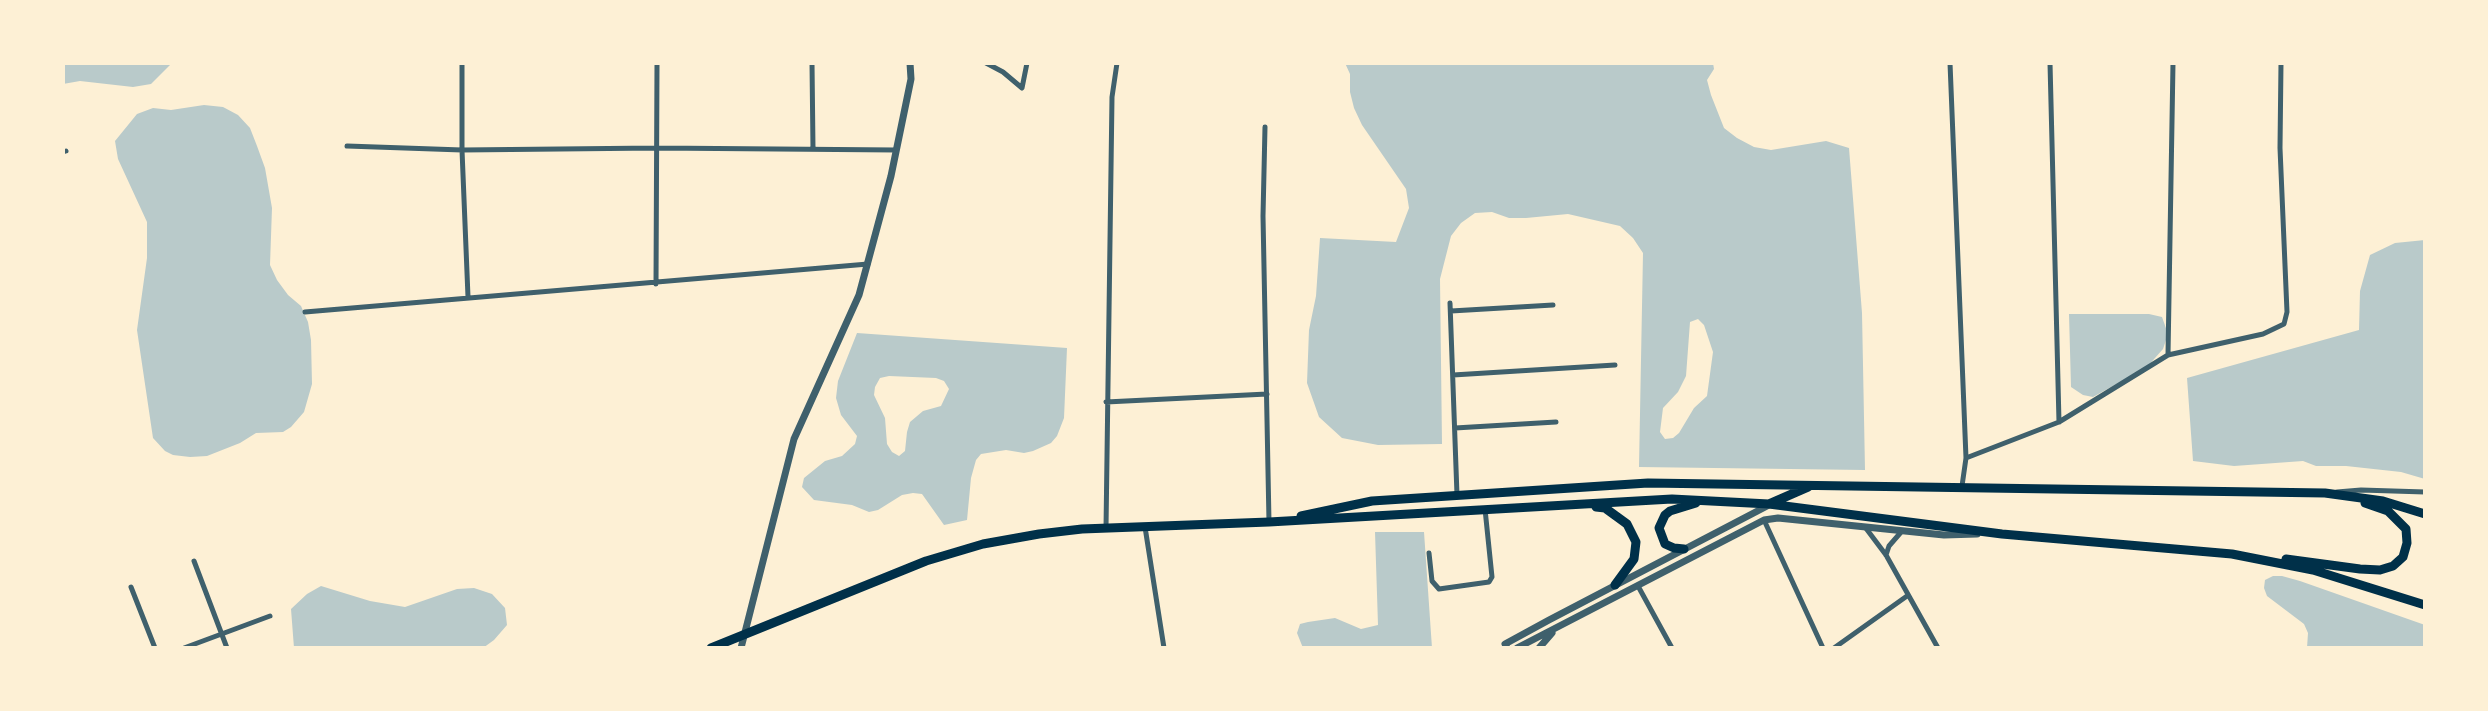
<!DOCTYPE html>
<html>
<head>
<meta charset="utf-8">
<style>
	body { margin:0 }
	#map { position:relative; width:2488px; height:711px; overflow:hidden; background:#fdf0d5; font-family:"Nunito Sans",sans-serif }
	canvas { display:block }
	.frame { position:absolute; inset:0; border:65px solid #fdf0d5; pointer-events:none }
</style>
</head>
<body>
<div id="map">
<canvas width="2488" height="711"></canvas>
<div class="frame"></div>
</div>
<script>
const ctx = document.querySelector('canvas').getContext('2d');
ctx.lineJoin = 'round';
function paint(path, color) { ctx.fillStyle = color; ctx.fill(path, 'evenodd'); }
const shape = rows => new Path2D(rows.map(r => 'M' + r).join(''));
function trace(path, color, width, dash) { ctx.strokeStyle = color; ctx.lineWidth = width; ctx.lineCap = dash ? 'butt' : 'round'; ctx.setLineDash(dash || []); ctx.stroke(path); }
const green = shape([
	[63,63,172,63,151,84,133,87,80,81,63,84],
	[1345,63,1713,63,1714,69,1707,80,1711,95,1724,128,1737,138,1754,147,1771,150,1826,141,1849,148,1862,313,1865,470,1639,467,1643,253,1633,238,1620,226,1568,214,1526,218,1509,218,1492,212,1475,213,1461,223,1451,236,1440,279,1442,444,1378,445,1342,438,1319,417,1307,383,1309,330,1316,296,1320,238,1396,242,1409,208,1406,189,1362,125,1354,108,1350,92,1350,74],
	[1698,319,1704,325,1713,352,1707,396,1694,408,1679,433,1673,438,1665,439,1660,432,1663,408,1678,392,1686,376,1690,322],
	[204,105,223,107,238,115,250,128,257,146,265,168,272,208,270,265,277,280,288,295,301,306,308,322,311,340,312,384,304,412,291,427,283,432,256,433,240,443,207,456,190,457,173,455,165,451,153,438,137,330,147,258,147,222,118,159,115,141,137,114,153,108,171,110],
	[2425,240,2425,479,2401,472,2346,466,2316,466,2303,461,2234,466,2193,461,2187,378,2359,330,2360,291,2370,255,2395,243],
	[2069,314,2149,314,2162,317,2168,334,2163,349,2147,367,2093,397,2083,395,2071,387],
	[857,333,1067,348,1064,418,1057,436,1051,443,1033,451,1024,453,1006,450,981,454,976,460,971,478,967,520,944,525,922,494,913,493,902,495,878,510,869,512,852,505,814,500,802,487,804,478,825,461,842,456,855,444,857,436,841,415,836,398,838,381],
	[889,376,936,378,944,381,949,389,941,406,923,411,910,422,907,432,905,451,899,456,892,452,887,444,885,418,874,395,875,387,880,378],
	[1375,532,1424,532,1432,648,1303,648,1297,633,1300,624,1308,622,1335,618,1361,629,1378,625],
	[2273,576,2282,576,2300,581,2425,625,2425,648,2307,648,2308,633,2304,624,2267,596,2264,588,2265,580],
	[321,586,370,601,405,607,457,589,474,588,492,594,505,608,507,625,494,640,483,648,294,648,291,609,307,594]
]);
const minor = shape([
	[462,63,462,150,468,297],
	[812,63,813,149],
	[986,63,1003,72,1022,88,1027,63],
	[1950,63,1966,458,1962,486],
	[2050,63,2059,422],
	[1265,127,1263,216,1269,522],
	[347,146,462,150,657,148,896,150],
	[63,152,66,151],
	[656,284,657,63],
	[1450,303,1457,495],
	[1451,311,1553,305],
	[305,312,868,264],
	[2168,355,2263,334,2284,324,2287,312,2280,148,2281,63],
	[1453,375,1615,365],
	[1106,402,1267,394],
	[1455,428,1556,422],
	[1966,458,2059,422,2168,355,2173,63],
	[2337,492,2361,490,2425,492],
	[1764,520,1823,648],
	[1145,527,1164,648],
	[1865,527,1886,555,1938,648],
	[1106,528,1112,97,1117,63],
	[1429,553,1432,581,1439,589,1489,582,1492,577,1485,509],
	[1886,555,1889,546,1902,531],
	[194,561,227,648],
	[1638,586,1672,648],
	[131,587,155,648],
	[184,648,270,616],
	[1834,648,1907,596]
]);
const tertiary = shape([
	[741,648,794,439,859,295,891,176,911,79,910,63],
	[1507,648,1505,644,1549,620,1769,505],
	[1517,648,1764,520,1778,518,1944,535,1977,534],
	[1539,648,1552,633]
]);
const primary = shape([
	[1769,504,1808,487],
	[1596,507,1605,508,1627,524,1636,542,1634,559,1615,585],
	[1301,516,1372,501,1648,483,2325,493,2383,501,2425,514],
	[1684,549,1674,548,1665,544,1659,528,1665,515,1670,511,1696,503],
	[2286,559,2360,569,2380,570,2393,566,2403,557,2407,543,2406,529,2388,511,2365,503],
	[711,648,926,561,983,544,1039,534,1082,529,1269,522,1672,499,1769,504,2002,534,2232,554,2313,570,2425,605]
]);
paint(green, '#b9caca');
trace(minor, '#3f606c', 5);
trace(tertiary, '#3f606c', 7);
trace(primary, '#003049', 9);
</script>
</body>
</html>
